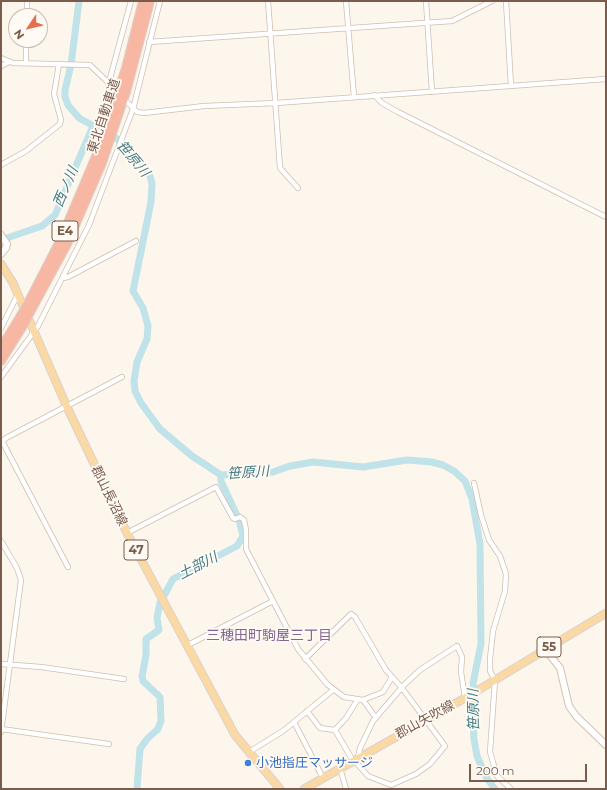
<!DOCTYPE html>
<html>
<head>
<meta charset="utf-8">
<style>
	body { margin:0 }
	#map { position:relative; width:607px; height:790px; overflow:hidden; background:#fdf6ec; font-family:Montserrat,sans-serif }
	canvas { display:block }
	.frame { position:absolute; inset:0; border:2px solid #7a5c4d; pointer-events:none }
	.north { position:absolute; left:8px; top:8px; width:40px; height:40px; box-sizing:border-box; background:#fffaf3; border:1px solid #cabbb1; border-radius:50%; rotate:235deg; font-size:11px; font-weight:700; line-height:16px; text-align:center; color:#7a5c4d }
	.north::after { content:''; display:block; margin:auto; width:14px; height:18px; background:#e76f51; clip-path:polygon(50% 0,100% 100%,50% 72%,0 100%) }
	.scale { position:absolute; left:469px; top:764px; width:118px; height:18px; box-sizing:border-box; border:2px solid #7a5c4d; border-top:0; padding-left:5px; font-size:12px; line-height:14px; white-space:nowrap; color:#7a5c4d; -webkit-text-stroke:3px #fffaf3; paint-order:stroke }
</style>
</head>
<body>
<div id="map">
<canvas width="607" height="790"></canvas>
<div class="frame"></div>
<div class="north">N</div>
<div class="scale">200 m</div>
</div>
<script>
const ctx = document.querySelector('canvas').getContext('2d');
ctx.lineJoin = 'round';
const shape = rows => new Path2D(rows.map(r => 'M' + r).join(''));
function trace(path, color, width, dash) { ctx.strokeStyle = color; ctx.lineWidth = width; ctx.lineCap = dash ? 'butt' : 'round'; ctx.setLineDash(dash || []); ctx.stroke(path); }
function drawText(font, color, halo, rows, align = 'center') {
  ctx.font = font + ' Montserrat,"Noto Sans JP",sans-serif'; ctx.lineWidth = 3.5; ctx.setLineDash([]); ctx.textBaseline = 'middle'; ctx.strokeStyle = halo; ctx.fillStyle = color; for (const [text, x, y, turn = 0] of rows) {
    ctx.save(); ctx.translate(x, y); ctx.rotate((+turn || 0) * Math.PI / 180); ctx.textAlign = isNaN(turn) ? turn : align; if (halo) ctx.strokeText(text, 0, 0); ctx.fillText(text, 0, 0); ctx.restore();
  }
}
const river = shape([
	[79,1,71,65,65,90,65,97,68,105,79,118,116,138,134,155,149,173,152,183,151,202,133,291,143,308,148,326,147,339,137,362,134,381,135,391,141,403,160,429,192,456,221,475,273,472,290,466,313,462,363,467,407,460,432,462,443,465,454,471,465,481,472,499,480,544,481,644,473,683,475,695,473,719,474,739,477,756,486,777,495,789],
	[1,240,42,226,55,215,93,126],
	[137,789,140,749,147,739,158,729,161,721,160,697,143,681,142,677,146,655,146,639,159,630,157,618,160,603,173,579,237,546,243,536,239,520,221,481,221,475]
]);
const street = shape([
	[268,1,280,168,298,188],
	[346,1,354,97],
	[426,1,432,92],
	[506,1,511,86],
	[27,16,27,1],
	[26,40,26,63],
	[149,42,452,21,492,1],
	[1,58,13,63,90,65,114,88],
	[1,66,9,62],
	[109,82,131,1],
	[374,95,382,103,398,112,606,217],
	[127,102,137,112,144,113,204,106,276,103,606,79],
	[1,165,26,151,60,124,61,120,54,94,59,64],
	[63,278,68,277,136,241],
	[1,328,17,296],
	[1,377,38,326,89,225,133,109,160,1],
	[2,441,68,567],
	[1,443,6,438,122,377],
	[474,483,481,515,489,540,500,556,506,574,505,591,493,631,490,659,490,671,495,680,490,752,497,776,511,789],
	[127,533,216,487,233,518,235,519,240,517,244,520,246,530,246,549,298,649,328,685,344,697,363,700,383,692,392,677],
	[1,541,17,568,21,580,1,732],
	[188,645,273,601],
	[305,659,351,614,355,617,386,670,402,688,445,746,430,764,416,774,391,785,368,776,354,760],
	[1,664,41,667,124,679],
	[363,700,376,718],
	[307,711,320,728,335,730],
	[294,722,323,778],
	[1,729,109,744],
	[249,752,283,731,333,690],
	[358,758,360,748,373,721,403,686,420,670,457,646,462,657,461,672,465,698],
	[353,761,335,730,346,718,358,699],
	[340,768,346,789]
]);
const secondary = shape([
	[1,235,7,244,6,248,1,254],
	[545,649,560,668,569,706,576,716,606,745]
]);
const primary = shape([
	[1,264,13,283,67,407,127,533,235,735,280,789],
	[304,789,465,698,606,613]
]);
const highway = shape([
	[27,305,61,239,97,154,126,68,143,1],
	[30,312,67,244,102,163,126,92,150,1],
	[1,348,20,317],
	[1,361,24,324]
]);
const highwayBridge = shape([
	[20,317,27,305],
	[24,324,30,312]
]);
const markers = [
	[248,763,4,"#3f7fe0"]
];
const shields = [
	[65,231,26],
	[136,550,24],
	[549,647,24]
];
const shieldNames = [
	["E4",65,231],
	["47",136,550],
	["55",549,647]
];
const streetNames = [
	["東北自動車道",104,116,-72],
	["郡山長沼線",109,496,64],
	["郡山矢吹線",425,720,-29]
];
const shopNames = [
	["小池指圧マッサージ",256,763]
];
const waterNames = [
	["笹原川",133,159,50],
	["西ノ川",66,187,-67],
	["笹原川",248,473,-4],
	["土部川",198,566,-27],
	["笹原川",474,710,-91]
];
const neighbourhoodNames = [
	["三穂田町駒屋三丁目",269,636]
];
trace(river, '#bfe3e8', 7);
trace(street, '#d1beb0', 6);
trace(secondary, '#d6c0b0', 8);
trace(primary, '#dad1cd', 9);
trace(highway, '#dad1cd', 10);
trace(street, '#fff', 4.5);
trace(secondary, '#fff', 6);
trace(primary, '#fbd9a5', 7);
trace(highway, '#f7b7a3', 8);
trace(highwayBridge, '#dad1cd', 10, []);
trace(highwayBridge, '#f7b7a3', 8);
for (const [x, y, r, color] of markers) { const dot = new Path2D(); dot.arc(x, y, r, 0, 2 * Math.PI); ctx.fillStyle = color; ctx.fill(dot); trace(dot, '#fffaf3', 1.5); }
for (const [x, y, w] of shields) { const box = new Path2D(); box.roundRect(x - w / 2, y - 10, w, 20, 3); ctx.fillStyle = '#fffaf3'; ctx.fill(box); trace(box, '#7a5c4d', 1); }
drawText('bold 12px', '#7a5c4d', null, shieldNames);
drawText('13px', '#7a5c4d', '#fffaf3', streetNames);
drawText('13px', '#366cbe', '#fffaf3', shopNames, 'left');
drawText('italic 14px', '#437c86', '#fffaf3', waterNames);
drawText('14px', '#846695', '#fffaf3', neighbourhoodNames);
</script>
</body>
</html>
